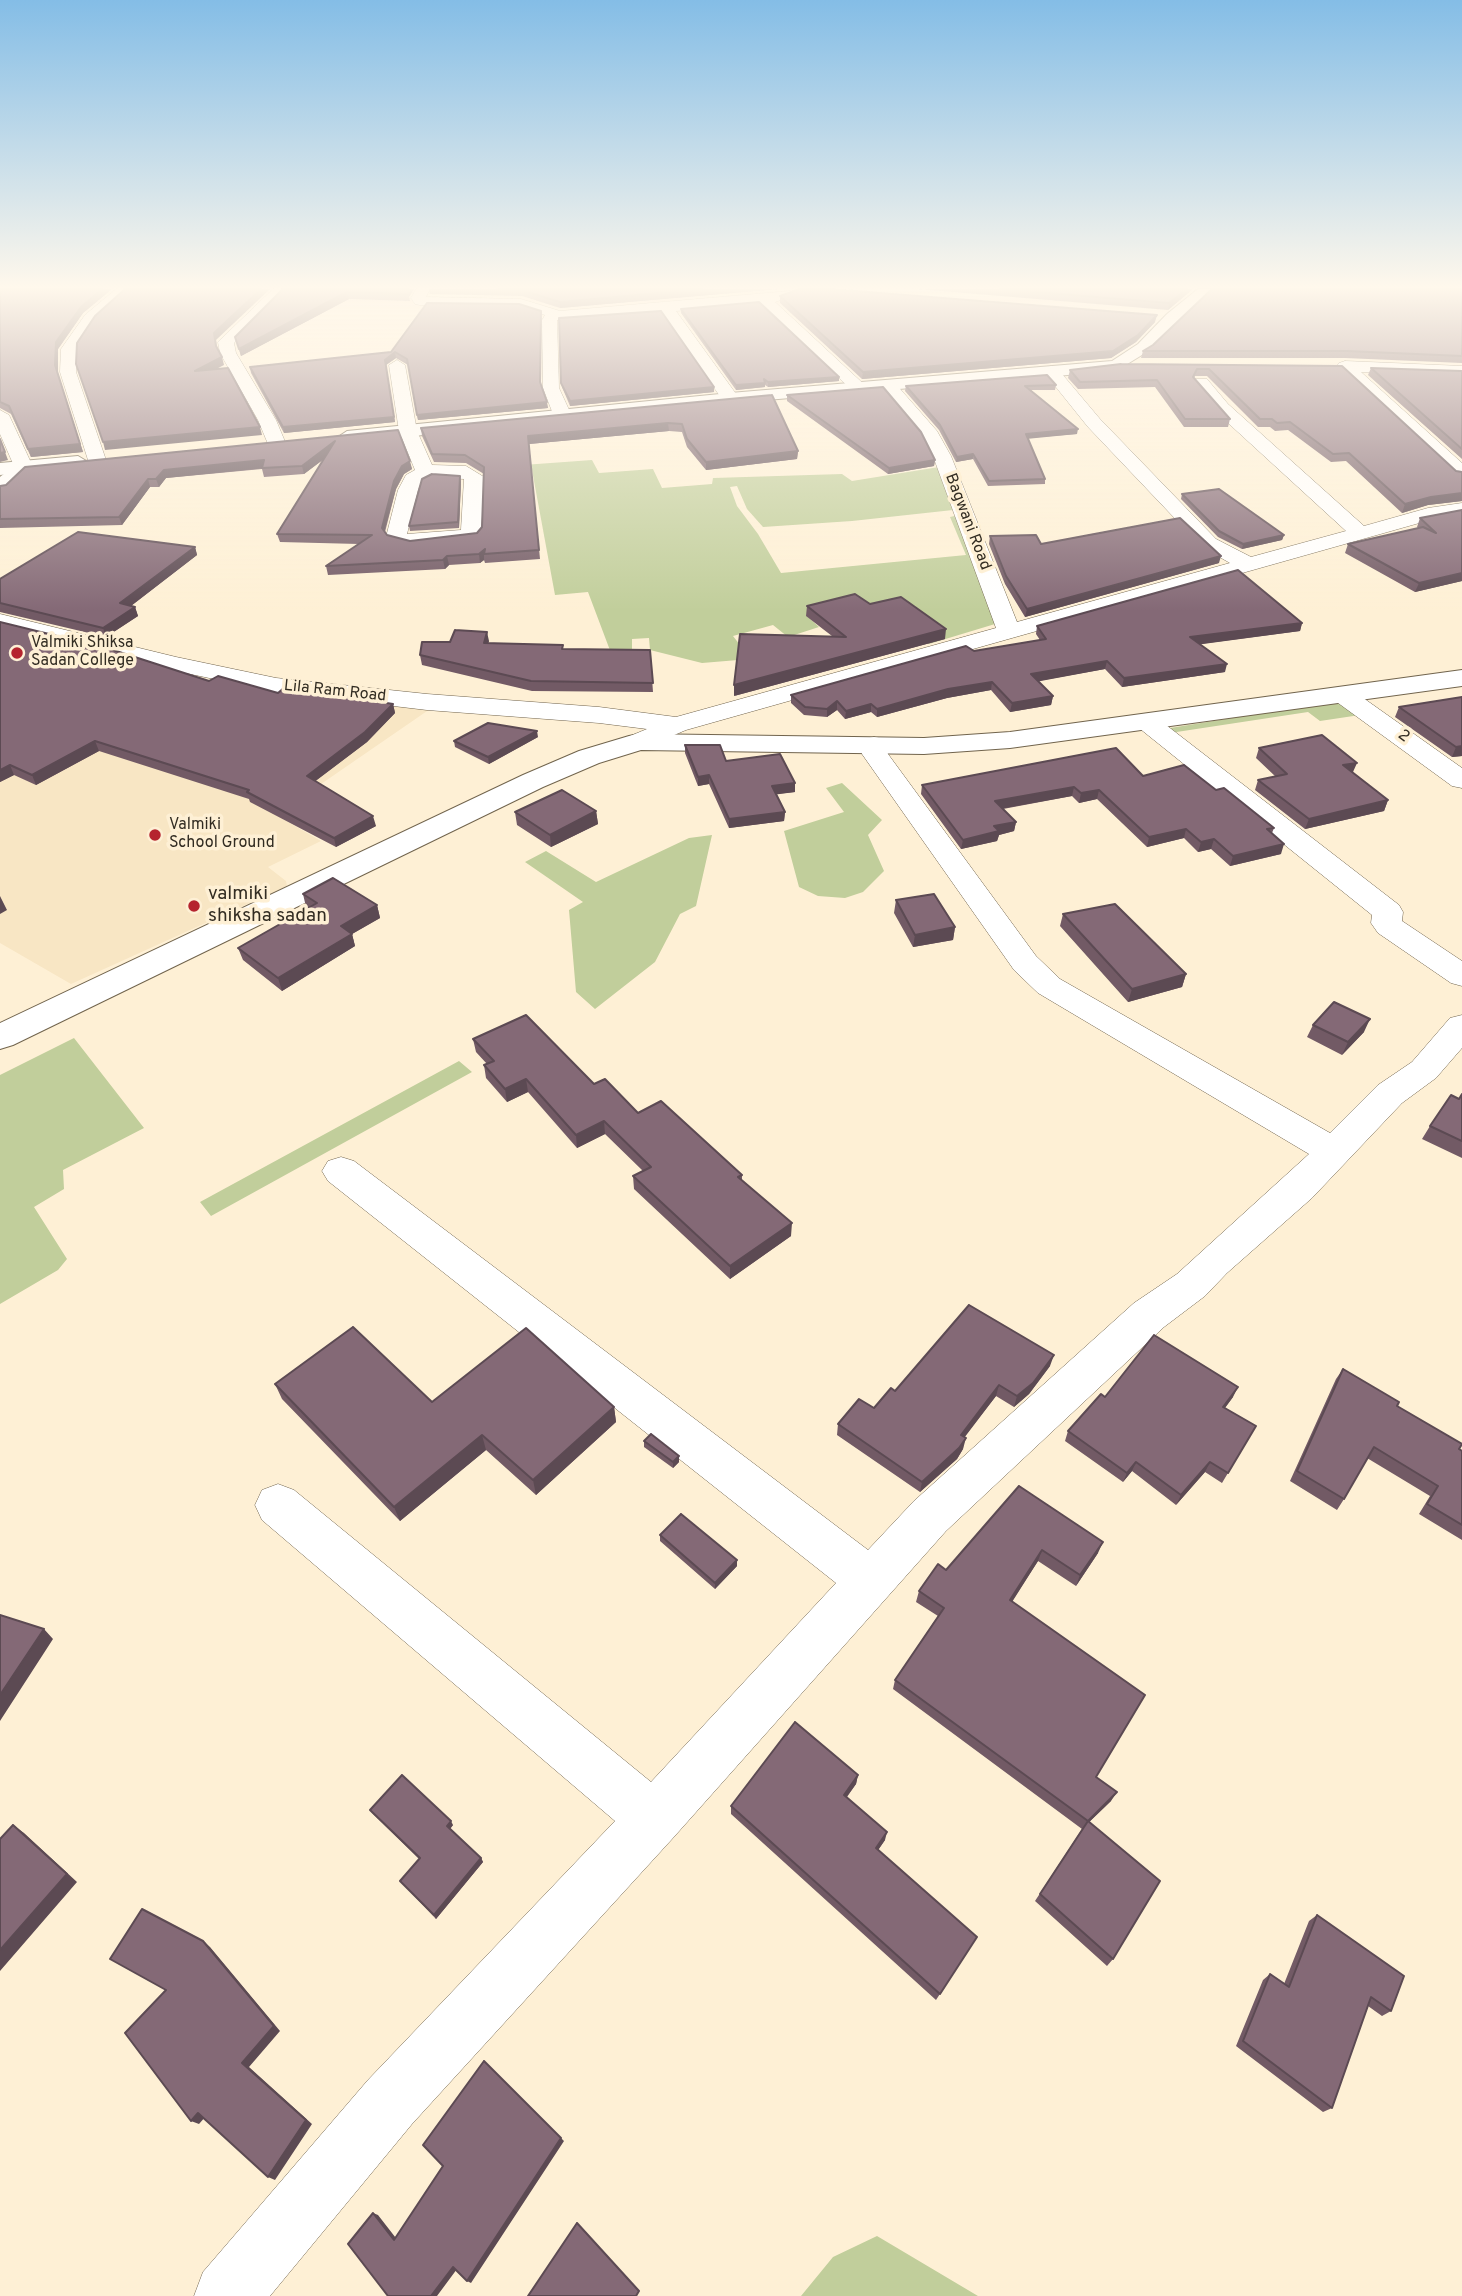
<!DOCTYPE html>
<html>
<head>
<meta charset="utf-8">
<style>
	body { margin:0 }
	canvas { display:block; background:#fef0d5 }
</style>
</head>
<body>
<canvas width="1462" height="2296"></canvas>
<script>
const ctx = document.querySelector('canvas').getContext('2d');
ctx.lineJoin = 'round';
function paint(path, color) { ctx.fillStyle = color; ctx.fill(path, 'evenodd'); }
const shape = rows => new Path2D(rows.map(r => 'M' + r).join(''));
function trace(path, color, width, dash) { ctx.strokeStyle = color; ctx.lineWidth = width; ctx.lineCap = dash ? 'butt' : 'round'; ctx.setLineDash(dash || []); ctx.stroke(path); }
function drawText(font, color, halo, rows, align = 'center') {
  ctx.font = font + ' Overpass,sans-serif'; ctx.lineWidth = 7; ctx.setLineDash([]); ctx.textBaseline = 'middle'; ctx.strokeStyle = halo; ctx.fillStyle = color; for (const [text, x, y, turn = 0] of rows) {
    ctx.save(); ctx.translate(x, y); ctx.rotate((+turn || 0) * Math.PI / 180); ctx.textAlign = isNaN(turn) ? turn : align; if (halo) ctx.strokeText(text, 0, 0); ctx.fillText(text, 0, 0); ctx.restore();
  }
}
const built = shape([
	[299,694,430,709,276,815,321,841,268,867,286,881,287,886,71,984,0,943,0,716]
]);
const green = shape([
	[592,460,599,473,653,469,662,488,712,484,713,478,842,474,852,481,939,467,953,510,852,521,763,527,747,509,737,486,730,487,737,506,758,534,781,573,966,555,950,517,959,515,995,619,995,624,929,644,913,634,807,616,819,627,788,637,773,625,733,636,740,645,738,660,702,663,650,650,649,638,632,639,632,650,611,653,588,592,555,595,532,470,526,470,523,465],
	[1331,702,1350,706,1462,785,1462,789,1360,715,1320,721,1308,712,1170,733,1164,729],
	[842,783,882,820,868,835,884,871,863,892,845,898,818,896,799,887,784,831,844,812,826,788],
	[712,835,696,906,680,914,655,962,595,1009,576,992,569,910,583,902,525,862,546,851,596,882,689,838],
	[74,1038,144,1128,63,1170,64,1189,34,1207,67,1259,58,1270,0,1304,0,1075],
	[459,1061,472,1072,211,1216,200,1202],
	[877,2236,978,2296,801,2296,833,2257]
]);
const minor = shape([
	[116,289,132,289,95,321,77,349,76,372,106,460,97,466,88,460,60,372,61,349,85,315,116,289],
	[273,289,289,289,234,343,236,353,276,420,286,444,277,449,268,444,258,420,220,353,218,342,273,289],
	[416,289,430,289,426,297,521,299,560,311,812,289,775,302,868,388,866,392,854,392,760,304,676,311,739,398,730,403,724,402,662,313,557,320,559,388,571,414,562,419,553,414,543,388,542,320,545,315,520,307,420,305,415,304,411,298,416,289],
	[397,360,405,365,417,431,432,465,466,466,484,477,481,535,478,539,411,547,389,541,386,537,398,490,406,475,415,470,399,431,389,365,397,360],
	[432,477,464,479,461,530,407,534,418,490,421,482,432,477],
	[1345,361,1462,366,1462,376,1361,372,1462,463,1462,479,1455,477,1339,369,1337,366,1339,363,1345,361],
	[1051,366,1057,368,1100,419,1216,539,1251,557,1346,531,1216,412,1193,383,1195,379,1207,379,1228,404,1364,526,1428,508,1462,503,1462,515,1430,520,686,730,639,750,630,748,626,742,630,736,647,729,599,723,427,710,276,692,176,671,0,628,0,614,176,657,276,678,427,694,599,707,676,717,996,628,933,456,923,437,880,386,888,381,894,382,937,431,951,456,1017,622,1230,563,1202,547,1088,427,1043,371,1051,366],
	[0,410,9,415,33,467,7,491,0,493,0,477,14,466,0,434,0,410],
	[1343,688,1352,690,1462,768,1462,788,1452,786,1334,700,1331,695,1334,690,1343,688],
	[1148,715,1157,718,1399,905,1403,912,1402,921,1462,961,1462,986,1451,983,1378,933,1371,923,1372,915,1139,728,1135,723,1139,718,1148,715],
	[874,737,883,739,888,754,1036,956,1060,979,1330,1133,1378,1085,1412,1062,1450,1018,1462,1015,1462,1048,1436,1078,1402,1103,1312,1198,1227,1273,1205,1296,1164,1327,946,1531,673,1838,412,2124,270,2296,194,2296,203,2272,368,2080,615,1821,262,1520,255,1505,262,1490,278,1484,294,1490,651,1782,836,1583,328,1181,322,1171,328,1161,341,1157,354,1161,868,1550,914,1501,1134,1303,1177,1274,1309,1154,1038,993,1014,970,862,754,861,745,865,739,874,737]
]);
const tertiary = shape([
	[1198,289,1214,289,1179,320,1150,350,1116,371,730,403,347,443,338,437,347,431,730,393,1112,361,1138,344,1167,314,1198,289],
	[78,456,88,462,85,466,0,475,0,463,78,456]
]);
const secondary = shape([
	[1462,670,1462,686,1010,748,924,754,641,750,599,763,543,787,13,1045,0,1049,0,1023,523,775,579,751,629,736,639,734,924,738,1010,732,1462,670]
]);
const wall = shape([
	[0,289,112,289,83,313,58,349,58,373,83,452,31,457,11,414,0,408],
	[283,289,414,289,409,296,410,301,349,299,241,356,235,337],
	[429,289,778,289,560,308,522,296,430,294],
	[917,289,1193,289,1168,310],
	[1462,289,1462,363,1345,358,1141,358,1143,351,1153,345],
	[780,296,1155,322,1136,342,1111,358,862,379,780,303],
	[681,309,839,381,768,387,765,385,765,387,736,390,681,313],
	[541,311,540,384,548,408,418,420,408,365,396,358,386,365,395,422,284,433,251,373,250,367,391,352],
	[559,318,714,392,570,406,562,387],
	[1342,366,1456,471,1462,472,1462,501,1428,505,1402,513,1346,461,1331,462,1288,430,1275,431,1270,427,1258,427,1207,376,1195,376,1194,379,1230,419,1228,427,1184,427,1155,387,1078,389,1068,378,1070,370],
	[1371,368,1462,371,1462,459,1368,375],
	[1056,385,1055,390,1031,390,1077,434,1028,438,1045,479,1045,484,988,486,973,459,956,462,939,430,905,391,906,386],
	[772,395,798,451,797,459,706,470,687,447,682,432,669,431,529,444,540,559,485,563,484,560,480,563,449,565,445,569,328,575,326,566,359,544,280,542,277,534,324,459,304,474,264,477,262,469,166,478,159,487,150,487,122,525,0,528,0,486,398,430,412,469,404,474,396,489,385,532,387,535,410,541,477,533,482,527,484,474,466,463,434,462,422,436,421,428],
	[787,395,935,460,934,466,888,474,787,401],
	[461,481,459,528,410,531,409,526],
	[1182,494,1284,535,1282,540,1242,549,1218,537,1181,499],
	[1462,510,1462,581,1415,592,1345,553,1348,544,1418,528,1417,527,1420,518],
	[990,536,1041,544,1219,563,1025,617,1005,584,989,544],
	[195,547,197,555,131,606,135,607,138,616,106,637,0,612,0,579],
	[870,604,945,639,734,696,832,636,806,616,807,606],
	[0,622,209,681,278,693,393,704,395,713,367,742,315,781,376,826,336,847,250,802,249,799,99,751,36,785,14,775,0,782],
	[1302,623,1300,631,1200,644,1225,672,1122,687,1105,669,1038,681,1053,696,1051,705,1010,712,991,690,947,698,877,717,871,712,845,719,837,710,827,717,804,715,791,703,791,695,974,651,1040,640,1036,634,1037,626],
	[489,641,488,643,563,649,650,650,653,692,532,691,422,665,420,655,450,642],
	[1462,697,1462,756,1452,757,1395,717,1399,707],
	[538,737,489,764,455,747,454,741],
	[685,745,726,761,795,792,776,794,785,812,784,821,729,828,709,784,698,786,685,753],
	[1259,748,1353,772,1352,773,1388,800,1384,811,1305,829,1255,790,1258,780,1276,777,1256,758],
	[1143,776,1216,790,1274,828,1272,833,1281,854,1230,866,1211,849,1198,852,1184,838,1147,847,1097,799,1079,803,1072,796,1003,809,1016,822,1014,831,999,835,997,841,961,849,921,794,922,785],
	[596,811,598,824,551,847,517,825,515,812],
	[303,894,377,905,380,918,352,934,355,946,282,991,243,960,238,948,308,908,306,907],
	[896,900,955,927,953,940,913,947,894,913],
	[1063,914,1186,974,1182,987,1128,1002,1060,926],
	[1313,1025,1364,1032,1342,1055,1307,1037],
	[473,1039,594,1084,638,1113,742,1175,742,1181,791,1236,730,1279,634,1189,633,1176,643,1171,605,1134,577,1148,528,1092,507,1102,486,1078,484,1065,487,1064,476,1052],
	[1462,1094,1462,1158,1422,1139,1430,1126,1459,1099],
	[1050,1366,1029,1394,1014,1407,996,1396,964,1437,963,1449,957,1459,920,1492,837,1435,838,1424,874,1408,895,1391],
	[1343,1369,1462,1451,1462,1540,1419,1514,1430,1496,1367,1458,1344,1499,1337,1510,1290,1481,1336,1379],
	[275,1384,432,1402,614,1407,616,1422,536,1495,486,1450,400,1521,282,1399],
	[1105,1397,1233,1397,1225,1408,1256,1426,1222,1483,1205,1472,1176,1505,1132,1471,1123,1482,1065,1441,1068,1431],
	[644,1441,679,1462,673,1468,644,1447],
	[1019,1486,1098,1553,1076,1586,1038,1561,1012,1601,1096,1777,1111,1801,1089,1822,1113,1959,1107,1966,1035,1901,1082,1829,893,1689,895,1680,938,1616,916,1602,919,1591,946,1570],
	[660,1535,737,1560,737,1566,715,1589,660,1541],
	[858,1775,856,1784,847,1797,885,1840,878,1850,977,1937,936,2000,731,1814,731,1806],
	[370,1810,453,1825,450,1829,481,1858,483,1862,436,1919,400,1881,419,1859,373,1814],
	[1317,1915,1391,2011,1382,2016,1368,2006,1332,2108,1323,2112,1236,2046,1263,1980,1270,1974,1284,1984,1309,1921]
]);
const shadedWall = shape([
	[102,289,112,289,83,313,58,349,58,373,83,452,31,457,28,449,55,365,56,342,81,307],
	[261,289,270,289,216,340,217,353,214,333],
	[408,289,414,289,409,297,408,290],
	[702,289,778,289,560,308,560,302],
	[1187,289,1193,289,1168,310,1169,303],
	[347,292,349,299,241,356,239,349],
	[1157,315,1155,322,1136,342,1111,358,862,379,863,372],
	[395,352,396,358,386,365,395,422,284,433,283,427,385,360],
	[222,357,224,365,197,379,195,371],
	[839,377,839,381,768,387,768,382],
	[765,383,765,387,736,390,736,385],
	[714,387,714,392,570,406,570,401],
	[547,402,548,408,418,420,417,415],
	[668,423,669,431,529,444,540,559,528,436],
	[260,427,262,435,105,450,103,442],
	[1078,429,1077,434,1026,439,1026,434],
	[335,441,337,449,304,474,302,466],
	[798,451,797,459,706,470,706,462],
	[5,452,8,460,0,462,0,453],
	[973,454,973,459,956,462,957,457],
	[264,460,266,468,166,478,159,487,156,479,164,470],
	[935,460,934,466,888,474,889,468],
	[410,461,412,469,404,474,396,489,383,536,382,528,394,481,402,466],
	[460,476,461,481,459,528,458,522],
	[148,479,150,487,122,525,119,517],
	[1462,493,1462,501,1428,505,1402,513,1405,504,1431,497],
	[1284,535,1282,540,1242,549,1243,544],
	[195,547,197,555,123,612,120,603],
	[485,549,484,554,484,560,480,563,479,554],
	[447,556,449,565,445,569,443,560],
	[1221,556,1219,563,1025,617,1027,609],
	[1462,573,1462,581,1415,592,1419,583],
	[135,607,138,616,106,637,103,628],
	[1302,623,1300,631,1188,646,1190,637],
	[946,629,945,639,734,696,734,685],
	[487,632,489,641,485,652,484,643],
	[1107,661,1105,669,1030,683,1031,674],
	[1227,664,1225,672,1122,687,1124,678],
	[992,682,991,690,947,698,877,717,877,709,948,689],
	[1053,696,1051,705,1010,712,1012,703],
	[837,701,837,710,827,717,827,709],
	[393,704,395,713,367,742,309,786,307,776],
	[871,704,871,712,845,719,846,711],
	[537,731,538,737,489,764,488,757],
	[95,741,99,751,36,785,32,775],
	[1462,746,1462,756,1452,757,1456,747],
	[1357,763,1353,772,1339,775,1343,765],
	[10,765,14,775,0,782,0,770],
	[709,775,709,784,698,786,698,777],
	[795,783,795,792,772,795,772,786],
	[1074,787,1072,796,994,810,995,801],
	[1099,790,1097,799,1079,803,1081,793],
	[1388,800,1384,811,1305,829,1309,819],
	[596,811,598,824,551,847,550,835],
	[785,812,784,821,729,828,729,819],
	[373,816,376,826,336,847,334,838],
	[1016,822,1014,831,999,835,997,841,961,849,963,840,994,826],
	[1186,829,1184,838,1147,847,1149,837],
	[1214,839,1211,849,1198,852,1201,842],
	[1284,844,1281,854,1230,866,1233,856],
	[0,896,7,910,0,914],
	[377,905,380,918,352,934,355,946,282,991,278,978,341,926],
	[955,927,953,940,913,947,915,935],
	[1186,974,1182,987,1128,1002,1132,989],
	[1370,1019,1364,1032,1342,1055,1348,1042],
	[526,1079,528,1092,507,1102,505,1089],
	[604,1121,605,1134,577,1148,576,1135],
	[792,1223,791,1236,730,1279,730,1266],
	[1054,1355,1050,1366,1029,1394,1014,1407,1017,1396],
	[999,1385,996,1396,958,1446,961,1435],
	[1238,1387,1233,1397,1218,1417,1223,1407],
	[614,1407,616,1422,536,1495,533,1480],
	[482,1435,486,1450,400,1521,394,1507],
	[966,1438,963,1449,957,1459,920,1492,922,1482],
	[679,1456,679,1462,673,1468,673,1462],
	[1136,1462,1132,1471,1123,1482,1127,1473],
	[1210,1462,1205,1472,1176,1505,1181,1495],
	[1103,1542,1098,1553,1076,1586,1080,1575],
	[1042,1550,1038,1561,1007,1610,1010,1600],
	[737,1560,737,1566,715,1589,715,1583],
	[44,1629,53,1639,0,1721,0,1695],
	[858,1775,856,1784,842,1803,844,1795],
	[1117,1792,1111,1801,1082,1829,1088,1821],
	[451,1821,453,1825,449,1830,447,1826],
	[13,1825,24,1833,77,1882,0,1971,0,1950],
	[887,1832,885,1840,874,1856,876,1848],
	[481,1858,483,1862,436,1919,434,1915],
	[203,1941,210,1947,280,2031,249,2067,312,2124,275,2180,268,2177,242,2063],
	[198,2113,206,2116,199,2124,191,2121],
	[561,2138,564,2141,471,2283,467,2281],
	[373,2213,378,2215,399,2242,394,2240],
	[453,2267,457,2269,437,2296,431,2296]
]);
const building = shape([
	[0,289,102,289,81,307,56,342,55,365,80,444,28,449,9,406,0,402,0,289],
	[125,289,261,289,214,333,216,346,222,357,195,371,228,368,260,427,103,442,76,364,77,343,95,316,125,289],
	[283,289,408,289,408,294,347,292,239,349,235,337,283,289],
	[499,289,702,289,560,302,521,290,499,289],
	[800,289,830,289,1157,315,1138,335,1113,351,863,372,780,296,800,289],
	[1000,289,1187,289,1169,303,1000,289],
	[1212,289,1462,289,1462,356,1347,351,1143,351,1153,345,1212,289],
	[759,302,839,377,768,382,764,379,765,383,736,385,681,309,759,302],
	[427,303,519,304,541,311,540,382,547,402,417,415,407,359,395,352,385,360,394,417,283,427,250,367,391,352,427,303],
	[661,311,714,387,570,401,561,383,559,318,661,311],
	[1121,364,1342,366,1456,471,1462,472,1462,493,1431,497,1405,504,1349,453,1333,454,1290,422,1277,423,1272,419,1260,419,1209,369,1197,369,1193,377,1230,419,1185,419,1157,380,1080,382,1070,370,1121,364],
	[1371,368,1462,371,1462,449,1371,368],
	[1047,375,1056,385,1025,386,1078,429,1026,434,1045,479,989,481,973,454,957,457,940,425,906,386,1047,375],
	[883,387,921,432,935,460,889,468,787,395,883,387],
	[772,395,798,451,706,462,687,439,682,424,668,423,528,436,539,550,484,554,485,549,479,554,447,556,443,560,326,566,372,535,277,534,335,441,302,466,262,468,264,460,164,470,156,479,148,479,119,517,0,519,0,486,6,485,25,467,398,430,410,461,402,466,394,481,382,528,387,535,410,541,477,533,482,527,484,467,465,455,432,454,421,428,772,395],
	[0,439,5,452,0,453,0,439],
	[432,474,460,476,458,522,409,526,422,479,432,474],
	[1219,489,1284,535,1243,544,1219,531,1182,494,1219,489],
	[1462,510,1462,573,1419,583,1348,544,1423,527,1436,533,1420,518,1462,510],
	[1180,518,1221,556,1027,609,1006,576,990,536,1036,535,1041,544,1180,518],
	[78,532,195,547,120,603,135,607,103,628,0,603,0,579,78,532],
	[1238,570,1302,623,1190,637,1227,664,1124,678,1107,661,1031,674,1053,696,1012,703,992,682,948,689,877,709,871,704,846,711,837,701,827,709,805,707,791,695,966,646,974,651,1046,639,1037,626,1238,570],
	[855,594,870,604,901,597,946,629,734,685,740,634,846,637,807,606,855,594],
	[0,622,110,649,209,681,218,676,278,693,285,687,393,704,365,732,307,776,373,816,334,838,247,792,249,790,95,741,32,775,10,765,0,770,0,622],
	[455,630,487,632,484,643,563,645,562,649,650,650,653,683,531,681,420,655,422,642,450,642,455,630],
	[1462,697,1462,746,1456,747,1399,707,1462,697],
	[488,723,537,731,488,757,454,741,488,723],
	[1322,735,1357,763,1343,765,1388,800,1309,819,1258,780,1287,774,1259,748,1322,735],
	[685,745,720,745,726,761,780,754,795,783,772,786,785,812,729,819,709,775,698,777,685,745],
	[1116,748,1143,776,1184,765,1216,790,1224,788,1274,828,1267,829,1284,844,1233,856,1214,839,1201,842,1186,829,1149,837,1099,790,1081,793,1074,787,995,801,1016,822,994,826,999,831,963,840,922,785,1116,748],
	[562,790,596,811,550,835,515,812,562,790],
	[333,878,377,905,341,926,352,934,278,978,238,948,317,903,303,894,333,878],
	[934,894,955,927,915,935,896,900,934,894],
	[1115,904,1186,974,1132,989,1063,914,1115,904],
	[1334,1002,1370,1019,1348,1042,1313,1025,1334,1002],
	[526,1015,594,1084,605,1079,638,1113,661,1101,742,1175,738,1177,792,1223,730,1266,633,1176,651,1167,604,1121,576,1135,526,1079,505,1089,484,1065,494,1061,473,1039,526,1015],
	[1462,1094,1462,1141,1430,1126,1451,1095,1459,1099,1462,1094],
	[969,1305,1054,1355,1033,1383,1017,1396,999,1385,961,1435,966,1438,959,1448,922,1482,838,1424,859,1399,874,1408,891,1388,895,1391,969,1305],
	[353,1327,432,1402,526,1328,614,1407,533,1480,482,1435,394,1507,275,1384,353,1327],
	[1154,1335,1238,1387,1223,1407,1256,1426,1228,1473,1210,1462,1181,1495,1136,1462,1127,1473,1068,1431,1101,1394,1105,1397,1154,1335],
	[1343,1369,1399,1402,1397,1406,1462,1444,1459,1449,1462,1451,1462,1525,1427,1504,1438,1486,1374,1447,1344,1499,1297,1471,1343,1369],
	[651,1434,679,1456,673,1462,644,1441,651,1434],
	[1019,1486,1103,1542,1080,1575,1042,1550,1010,1600,1145,1695,1096,1777,1117,1792,1088,1821,895,1680,944,1608,919,1591,938,1564,946,1570,1019,1486],
	[681,1514,737,1560,715,1583,660,1535,681,1514],
	[0,1615,44,1629,0,1695,0,1615],
	[795,1722,858,1775,844,1795,887,1832,876,1848,977,1937,940,1994,731,1806,795,1722],
	[402,1775,451,1821,447,1826,481,1858,434,1915,400,1881,420,1858,370,1810,402,1775],
	[1088,1821,1160,1881,1113,1959,1040,1894,1088,1821],
	[13,1825,67,1874,0,1950,0,1839,13,1825],
	[142,1909,203,1941,274,2026,242,2063,306,2120,268,2177,198,2113,191,2121,125,2033,166,1990,110,1959,142,1909],
	[1317,1915,1404,1976,1391,2011,1371,1997,1332,2108,1243,2041,1270,1974,1289,1987,1317,1915],
	[484,2061,561,2138,467,2281,453,2267,431,2296,388,2296,348,2244,373,2213,394,2240,443,2166,423,2145,484,2061],
	[577,2223,639,2291,636,2296,528,2296,577,2223]
]);
const markers = [
	[17,653,7,"#b5242e"],
	[155,835,7,"#b5242e"],
	[194,906,7,"#b5242e"]
];
const farStreetnames = [
	["Bagwani Road",967,522,69],
	["Lila Ram Road",335,692,6],
	["2",1403,737,37]
];
const farPoinames = [
	["Valmiki Shiksa",31,644],
	["Sadan College",31,662],
	["Valmiki",169,826],
	["School Ground",169,844]
];
const poiNames = [
	["valmiki",208,895],
	["shiksha sadan",208,917]
];
paint(built, '#f8e6c4');
paint(green, '#c1ce9b');
trace(minor, '#71644d', 1);
trace(tertiary, '#71644d', 2);
trace(secondary, '#71644d', 2);
paint(minor, '#fff');
paint(tertiary, '#fff');
paint(secondary, '#fff');
paint(wall, '#725a65');
paint(shadedWall, '#5c4a53');
paint(building, '#846976');
trace(building, '#5c4a53', 2);
const sky = ctx.createLinearGradient(0, 0, 0, 611);
sky.addColorStop(0, '#84bde6');
sky.addColorStop(0.47, '#fff8ec');
sky.addColorStop(1, '#fff8ec00');
ctx.fillStyle = sky;
ctx.fillRect(0, 0, 1462, 611);
for (const [x, y, r, color] of markers) { const dot = new Path2D(); dot.arc(x, y, r, 0, 2 * Math.PI); ctx.fillStyle = color; ctx.fill(dot); trace(dot, '#fef0d5', 2.5); }
drawText('16px', '#322c22', '#fef0d5', farStreetnames);
drawText('16px', '#322c22', '#fef0d5', farPoinames, 'left');
drawText('19px', '#322c22', '#fef0d5', poiNames, 'left');
</script>
</body>
</html>
